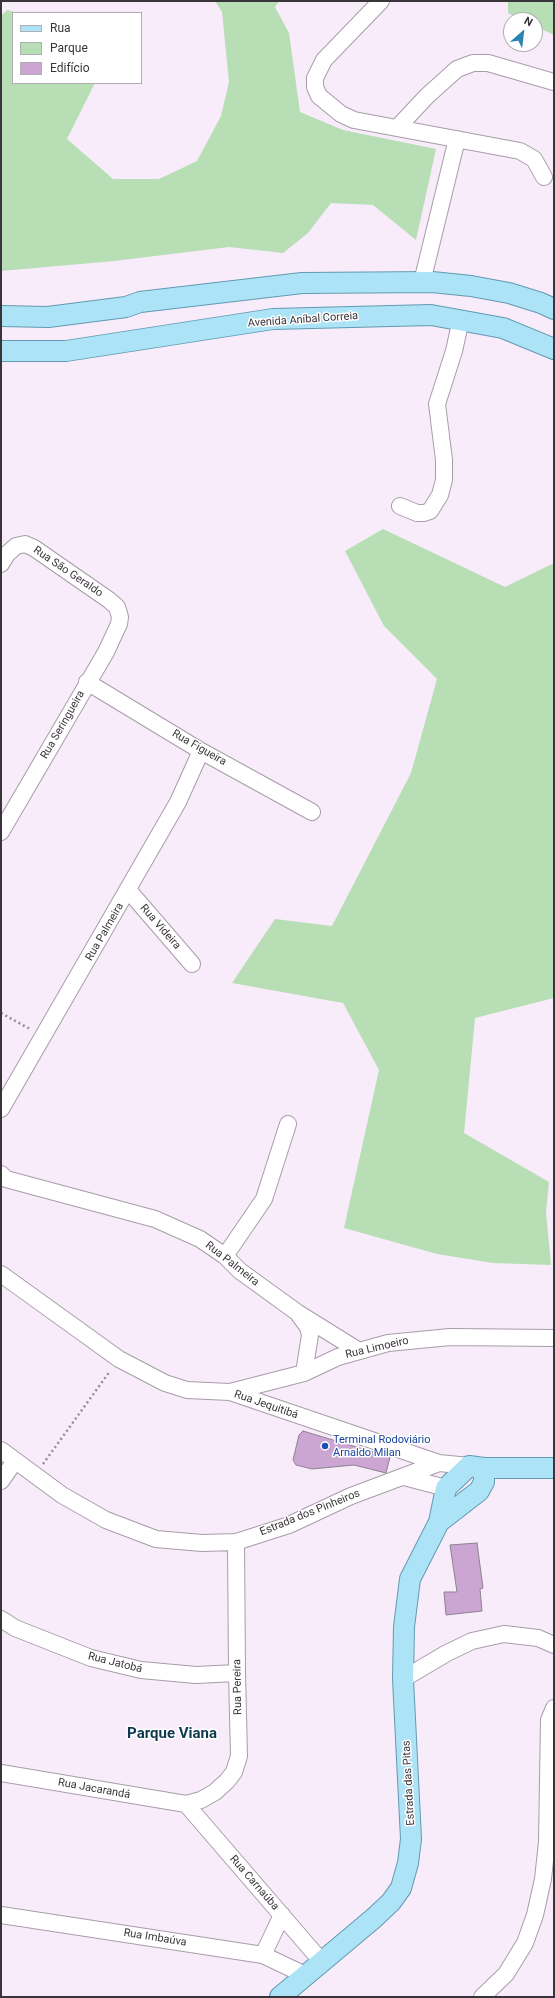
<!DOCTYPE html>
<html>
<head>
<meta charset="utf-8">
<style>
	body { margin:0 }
	#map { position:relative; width:555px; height:1998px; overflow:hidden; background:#f8ecfa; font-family:Roboto,sans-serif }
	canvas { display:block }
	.frame { position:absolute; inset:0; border:2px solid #393439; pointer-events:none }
	.legend { position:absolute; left:12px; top:12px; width:130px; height:72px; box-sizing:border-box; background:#fff; border:1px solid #b0aeb0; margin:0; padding:5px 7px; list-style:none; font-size:12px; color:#393439 }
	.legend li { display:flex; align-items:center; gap:8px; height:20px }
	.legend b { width:20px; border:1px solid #b0aeb0 }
	.north { position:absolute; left:503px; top:12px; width:40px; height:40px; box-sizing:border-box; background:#fff; border:1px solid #b0aeb0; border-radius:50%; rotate:28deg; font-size:11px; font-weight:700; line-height:16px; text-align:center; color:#393439 }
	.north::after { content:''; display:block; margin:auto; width:14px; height:18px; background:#2b84b2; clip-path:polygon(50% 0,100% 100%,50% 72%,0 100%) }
</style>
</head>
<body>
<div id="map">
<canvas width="555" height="1998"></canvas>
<div class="frame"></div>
<ul class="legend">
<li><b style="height:5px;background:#ade3f7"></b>Rua</li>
<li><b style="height:11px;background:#b7deb4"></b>Parque</li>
<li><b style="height:11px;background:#cca6d2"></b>Edifício</li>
</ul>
<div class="north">N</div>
</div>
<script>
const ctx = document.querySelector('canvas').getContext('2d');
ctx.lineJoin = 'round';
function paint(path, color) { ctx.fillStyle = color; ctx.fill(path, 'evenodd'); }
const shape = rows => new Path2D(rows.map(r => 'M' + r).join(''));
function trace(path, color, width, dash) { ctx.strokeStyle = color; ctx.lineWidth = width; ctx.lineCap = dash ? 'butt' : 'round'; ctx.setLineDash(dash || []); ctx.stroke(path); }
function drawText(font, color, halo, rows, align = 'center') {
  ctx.font = font + ' Roboto,sans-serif'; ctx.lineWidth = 3; ctx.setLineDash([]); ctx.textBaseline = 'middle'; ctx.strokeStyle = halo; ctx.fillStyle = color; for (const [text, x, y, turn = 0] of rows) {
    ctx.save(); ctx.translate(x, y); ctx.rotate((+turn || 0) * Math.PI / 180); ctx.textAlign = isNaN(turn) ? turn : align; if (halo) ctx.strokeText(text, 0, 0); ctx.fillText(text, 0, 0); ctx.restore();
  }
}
const green = shape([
	[215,1,279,1,275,7,289,33,300,112,343,130,436,149,416,240,373,205,331,203,308,233,283,253,229,247,114,261,1,271,1,16,7,10,19,13,13,13,13,83,95,83,67,139,113,179,159,179,197,161,221,116,229,82,222,12],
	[508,1,554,1,554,35,535,26,535,20,523,20,508,13],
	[383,529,505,587,554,563,554,998,475,1018,464,1133,549,1182,546,1212,551,1265,493,1263,437,1254,344,1228,379,1070,343,1003,232,983,275,919,332,926,411,773,437,679,384,626,345,551]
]);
const building = shape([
	[303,1431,390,1457,386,1473,354,1465,312,1469,296,1465,293,1460,299,1435,303,1431],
	[477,1543,483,1588,480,1589,482,1611,446,1615,444,1592,457,1592,450,1545,477,1543]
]);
const path = shape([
	[1,1013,30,1029],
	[43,1464,110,1371]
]);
const minor = shape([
	[381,1,324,60,315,78,315,87,319,96,341,114,354,120,520,151,534,159,544,177],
	[397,128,427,96,457,69,473,63,488,63,554,82],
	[422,282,457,139],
	[400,506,417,513,424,513,430,511,440,495,444,480,444,460,437,404,454,351,461,319],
	[1,564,7,554,16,546,25,544,34,548,109,600,117,607,120,617,119,624,106,652,1,832],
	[87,682,201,751,312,812],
	[129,891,192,964],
	[1,1109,178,802,201,751],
	[1,1174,6,1179,155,1219,200,1239,225,1256,240,1271,298,1313,359,1351],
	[225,1256,264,1199,288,1124],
	[1,1274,119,1359,165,1383,187,1390,230,1392,439,1463],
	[299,1315,308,1327,310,1335,304,1373],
	[230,1392,304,1373,338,1357,388,1343,450,1337,554,1338],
	[1,1450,62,1495,106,1520,156,1539,202,1543,236,1542,289,1525,351,1496,439,1463,469,1466],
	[404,1477,446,1488],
	[1,1481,15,1461],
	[1,1619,15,1628,91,1658,141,1670,196,1675,237,1673],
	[403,1679,447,1653,472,1641,504,1634,538,1638,554,1645],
	[1,1773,186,1804,201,1800,215,1792,227,1781,234,1772,239,1756,237,1673,236,1542],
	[186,1804,322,1962],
	[1,1915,263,1955,305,1975],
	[263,1955,282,1915],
	[482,1997,506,1974,525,1943,535,1915,543,1879,547,1842,549,1720,554,1708]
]);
const major = shape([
	[1,316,48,317,126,307,140,302,302,283,432,282,471,286,509,293,541,303,554,309],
	[1,351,66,351,273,319,431,315,503,328,554,349],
	[439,1522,479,1491,484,1482,484,1468],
	[280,1997,374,1918,391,1902,401,1888,408,1863,411,1839,403,1679,404,1627,410,1579,439,1522,446,1488,469,1466,484,1468,554,1468]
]);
const markers = [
	[325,1446,4,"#1a4fb4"]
];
const streetNames = [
	["Avenida Aníbal Correia",303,320,-4],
	["Rua São Geraldo",68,572,34],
	["Rua Seringueira",63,725,-60],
	["Rua Figueira",199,748,30],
	["Rua Videira",160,927,49],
	["Rua Palmeira",105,932,-60],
	["Rua Palmeira",232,1264,38],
	["Rua Limoeiro",377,1348,-13],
	["Rua Jequitibá",266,1405,19],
	["Estrada dos Pinheiros",310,1513,-22],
	["Rua Jatobá",115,1663,14],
	["Rua Pereira",238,1687,-91],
	["Estrada das Pitas",409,1783,-93],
	["Rua Jacarandá",94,1789,10],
	["Rua Carnaúba",254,1883,49],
	["Rua Imbaúva",155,1938,9]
];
const transitNames = [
	["Terminal Rodoviário",333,1440],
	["Arnaldo Milan",333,1453]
];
const districtNames = [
	["Parque Viana",172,1734]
];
paint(green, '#b7deb4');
paint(building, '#cca6d2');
trace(building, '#8d828f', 1);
trace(minor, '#a89caa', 18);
trace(major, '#619ab1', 22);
trace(path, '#958c96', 2.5, [2, 3]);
trace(minor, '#fff', 16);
trace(major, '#ade3f7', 20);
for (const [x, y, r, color] of markers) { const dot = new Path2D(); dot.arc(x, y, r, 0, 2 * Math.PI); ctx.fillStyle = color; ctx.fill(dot); trace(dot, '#fff', 1.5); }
drawText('11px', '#393439', '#fff', streetNames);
drawText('11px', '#164399', '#fff', transitNames, 'left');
drawText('bold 15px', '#0e384f', '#fff', districtNames);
</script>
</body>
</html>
